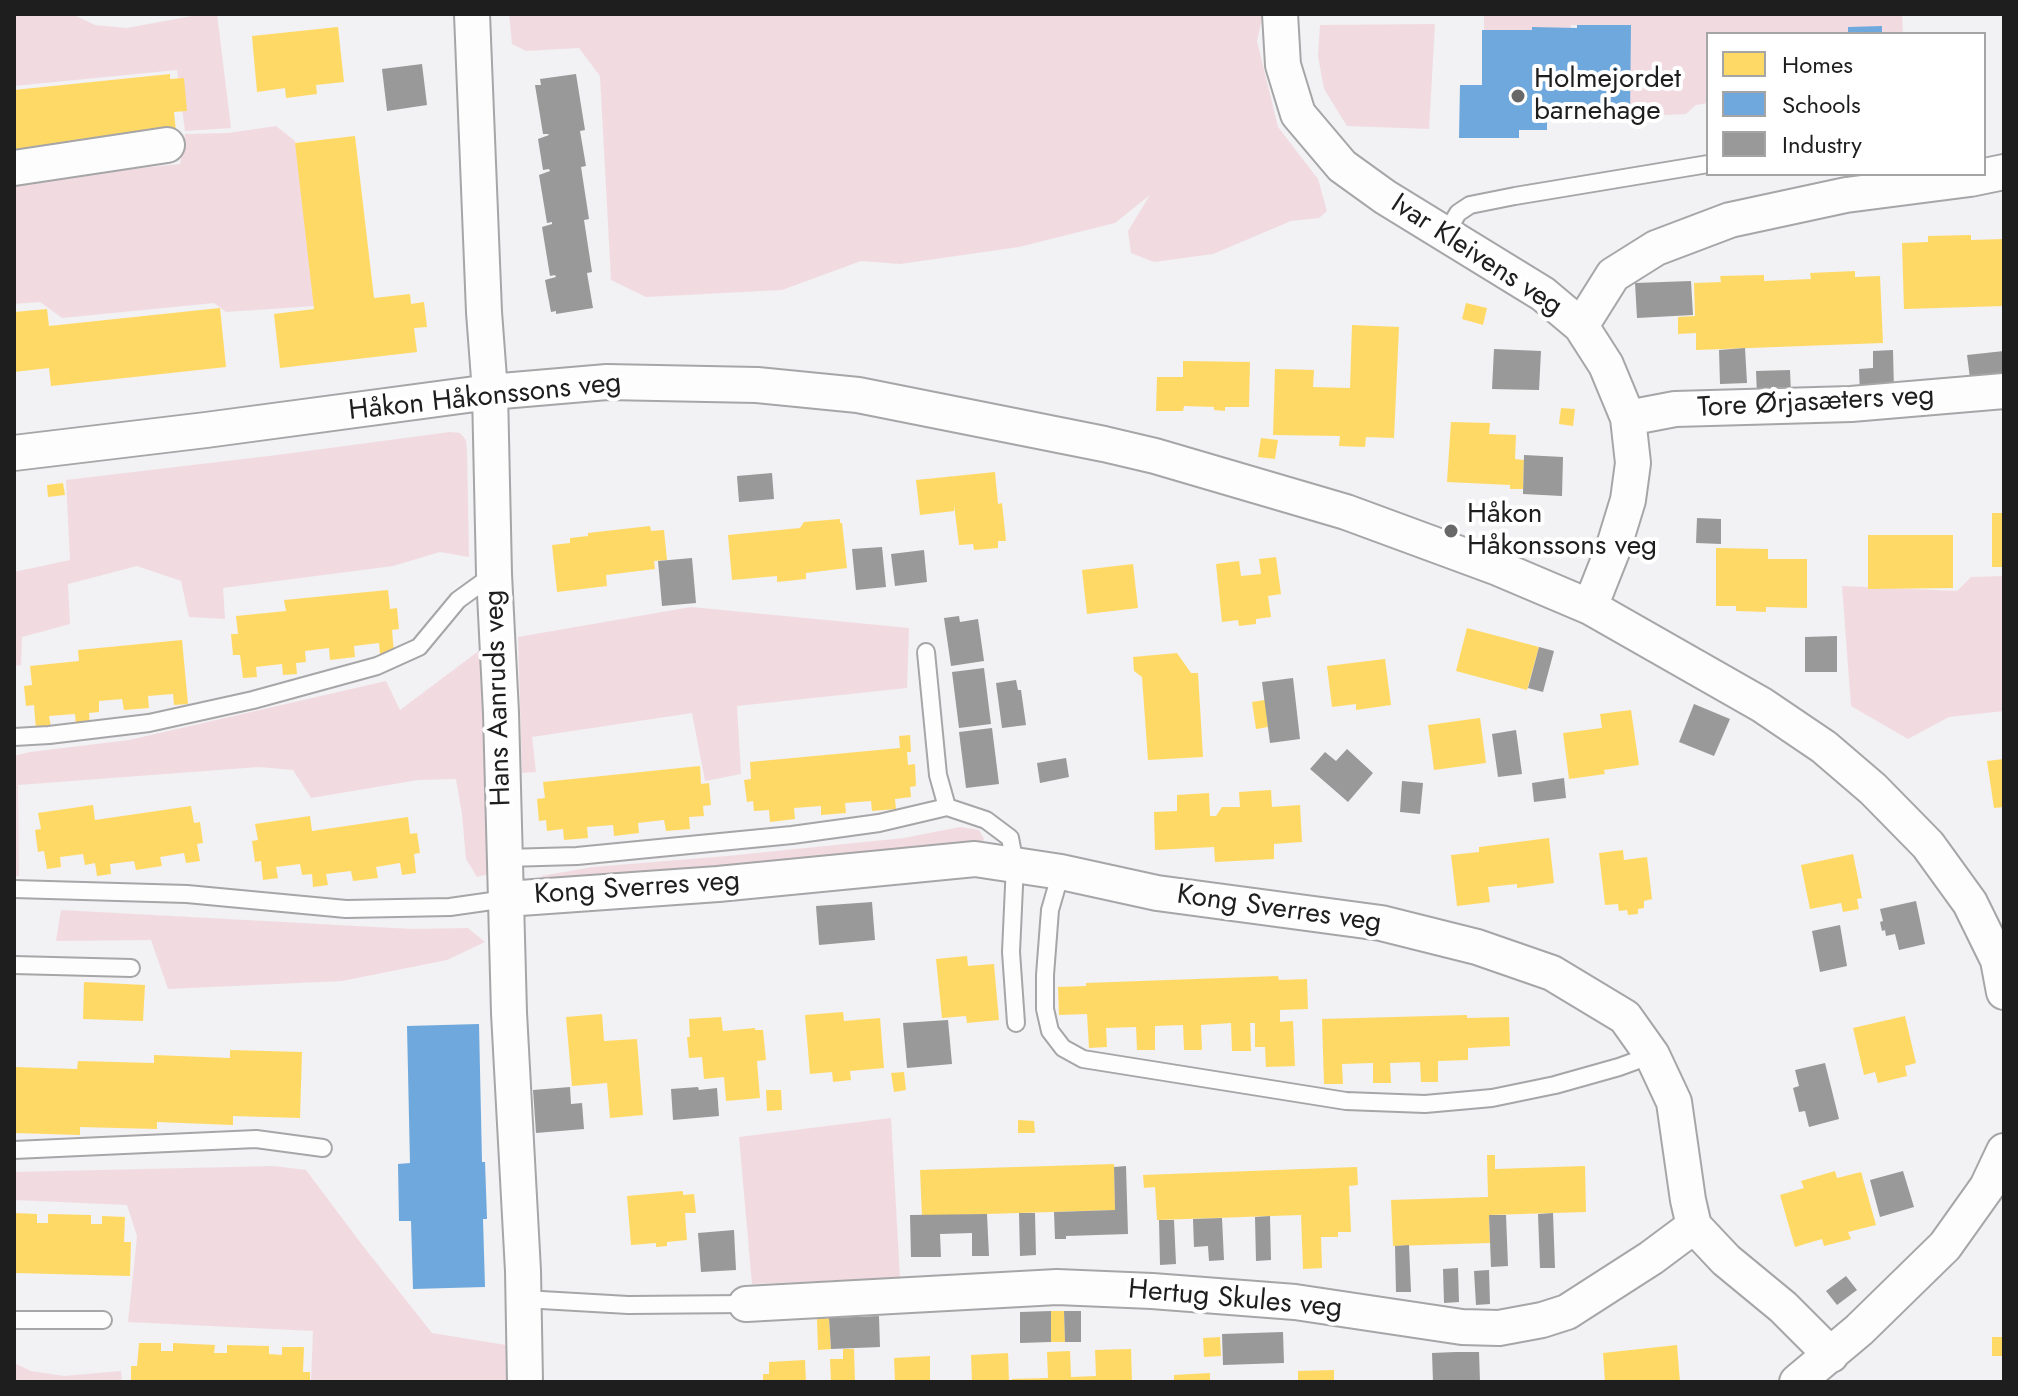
<!DOCTYPE html>
<html>
<head>
<meta charset="utf-8">
<style>
	body { margin:0 }
	#map { position:relative; width:2018px; height:1396px; overflow:hidden; background:#f2f1f3; font-family:Jost,sans-serif }
	canvas { display:block }
	.frame { position:absolute; inset:0; border:16px solid #1f1e1f; pointer-events:none }
	.legend { position:absolute; left:1706px; top:32px; width:280px; height:144px; box-sizing:border-box; background:#fff; border:2px solid #a5a5a5; margin:0; padding:10px 14px; list-style:none; font-size:24px; color:#1f1e1f }
	.legend li { display:flex; align-items:center; gap:16px; height:40px }
	.legend b { width:40px; border:2px solid #a5a5a5 }
</style>
</head>
<body>
<div id="map">
<canvas width="2018" height="1396"></canvas>
<div class="frame"></div>
<ul class="legend">
<li><b style="height:22px;background:#ffd966"></b>Homes</li>
<li><b style="height:22px;background:#6fa8dc"></b>Schools</li>
<li><b style="height:22px;background:#999"></b>Industry</li>
</ul>
</div>
<script>
const ctx = document.querySelector('canvas').getContext('2d');
ctx.lineJoin = 'round';
function paint(path, color) { ctx.fillStyle = color; ctx.fill(path, 'evenodd'); }
const shape = rows => new Path2D(rows.map(r => 'M' + r).join(''));
function trace(path, color, width, dash) { ctx.strokeStyle = color; ctx.lineWidth = width; ctx.lineCap = dash ? 'butt' : 'round'; ctx.setLineDash(dash || []); ctx.stroke(path); }
function drawText(font, color, halo, rows, align = 'center') {
  ctx.font = font + ' Jost,sans-serif'; ctx.lineWidth = 8; ctx.setLineDash([]); ctx.textBaseline = 'middle'; ctx.strokeStyle = halo; ctx.fillStyle = color; for (const [text, x, y, turn = 0] of rows) {
    ctx.save(); ctx.translate(x, y); ctx.rotate((+turn || 0) * Math.PI / 180); ctx.textAlign = isNaN(turn) ? turn : align; if (halo) ctx.strokeText(text, 0, 0); ctx.fillText(text, 0, 0); ctx.restore();
  }
}
const green = shape([
	[14,14,72,14,95,25,127,28,203,14,217,14,231,128,185,131,177,70,14,86],
	[509,14,1263,14,1257,41,1278,127,1318,179,1327,211,1319,218,1291,221,1213,254,1154,262,1131,253,1128,231,1150,195,1115,223,1019,247,900,264,861,261,782,290,646,297,611,280,600,76,579,48,526,51,512,44],
	[1484,14,1902,14,1903,34,1708,34,1708,103,1696,105,1686,114,1625,117,1625,26,1571,25,1570,56,1484,32],
	[1435,24,1429,129,1347,126,1324,89,1318,56,1320,25],
	[276,126,295,141,315,306,226,312,214,303,62,318,40,302,14,304,14,181,180,164,185,134,228,133],
	[450,432,460,433,466,440,467,451,469,557,440,552,393,566,223,588,225,619,189,617,181,581,137,566,68,584,70,624,22,637,21,665,14,666,14,572,70,560,66,480,277,455],
	[2004,576,2004,711,1949,717,1908,739,1851,706,1842,586,1957,591,1971,577],
	[691,607,909,628,907,688,737,706,741,774,705,781,692,713,532,737,536,772,522,773,518,637],
	[480,650,488,874,477,877,466,859,462,814,456,779,418,780,311,798,293,770,259,767,18,785,19,876,14,876,14,756,30,752,129,740,386,681,400,710],
	[960,827,979,830,984,839,981,845,554,884,541,876,593,867,727,856,904,838],
	[61,910,412,929,468,928,485,942,447,960,342,981,168,989,151,940,56,941],
	[891,1118,900,1278,752,1284,739,1137],
	[274,1166,306,1170,363,1246,432,1333,512,1346,514,1382,311,1382,313,1331,128,1322,137,1236,127,1205,14,1200,14,1172],
	[14,1363,31,1371,64,1376,121,1371,122,1382,14,1382]
]);
const homes = shape([
	[338,27,344,82,316,85,317,94,286,98,285,88,257,92,252,36],
	[170,74,170,79,184,78,187,111,174,112,176,132,14,150,14,90],
	[355,136,374,298,410,294,411,304,424,302,427,327,414,328,417,352,280,368,274,314,314,309,295,143],
	[1971,235,1971,240,2004,239,2004,306,1904,309,1902,243,1928,242,1928,236],
	[1855,271,1855,277,1880,276,1883,343,1696,350,1696,333,1678,334,1678,317,1695,316,1694,283,1721,282,1720,276,1764,275,1764,281,1811,279,1810,273],
	[1466,303,1487,308,1483,325,1462,319],
	[220,308,226,367,51,386,49,368,14,372,14,312,47,309,49,326],
	[1352,325,1399,327,1394,438,1366,437,1365,447,1339,446,1340,436,1273,435,1275,369,1314,370,1313,387,1350,388],
	[1183,361,1250,362,1249,407,1225,407,1225,411,1214,410,1214,407,1184,406,1183,411,1156,411,1157,377,1183,377],
	[1561,408,1575,409,1573,426,1559,424],
	[1451,422,1490,423,1489,434,1516,435,1515,459,1524,460,1523,489,1510,489,1510,485,1447,482],
	[1261,438,1278,440,1275,459,1258,457],
	[995,472,998,504,1002,503,1006,541,998,541,998,548,974,550,973,544,959,545,954,504,954,511,920,515,916,480],
	[63,483,65,495,48,497,47,485],
	[1992,513,2004,513,2004,567,1992,567],
	[840,519,840,523,842,523,847,568,806,573,806,579,777,582,777,576,732,580,728,535,800,528,804,522],
	[650,526,651,531,664,530,667,560,654,561,655,569,606,575,607,586,557,592,552,545,570,543,570,538,588,536,588,533],
	[1868,535,1953,535,1953,588,1868,589],
	[1716,548,1768,549,1768,559,1807,559,1807,608,1766,607,1766,612,1736,611,1736,606,1716,606],
	[1276,557,1281,594,1268,596,1271,617,1256,619,1256,624,1239,626,1238,620,1222,622,1216,564,1239,561,1241,576,1261,574,1259,559],
	[1133,564,1138,608,1087,614,1082,570],
	[388,590,390,609,397,608,399,629,392,630,394,653,380,655,379,643,354,646,355,657,330,660,329,648,305,651,306,662,296,663,297,674,283,675,282,664,256,667,257,677,243,678,240,655,233,655,231,634,238,634,236,616,286,611,284,600],
	[1467,628,1539,647,1527,690,1456,671],
	[182,640,188,704,174,705,173,694,148,696,149,708,124,710,122,699,99,701,99,712,89,713,90,724,76,725,75,714,49,716,51,727,36,729,34,705,26,706,24,686,32,685,30,666,79,661,78,650],
	[1177,653,1191,673,1198,673,1203,757,1148,760,1142,677,1134,671,1133,657],
	[1385,659,1391,705,1356,710,1356,704,1332,707,1327,666],
	[1265,700,1268,727,1256,729,1252,702],
	[1631,710,1639,765,1604,770,1605,774,1569,779,1563,733,1602,728,1600,714],
	[1480,718,1486,763,1434,770,1428,725],
	[910,735,911,752,907,752,908,765,915,764,916,786,910,787,911,797,895,799,896,809,872,811,871,801,845,803,846,813,821,815,821,806,794,808,795,819,770,822,769,810,754,811,753,801,747,802,744,780,751,779,750,762,900,748,899,736],
	[2004,759,2004,807,1994,808,1987,761],
	[700,766,701,784,709,783,711,805,703,806,704,816,689,817,690,829,666,831,664,820,638,823,639,833,614,836,613,825,587,827,588,838,564,840,563,829,547,831,546,820,539,821,537,799,545,798,543,782],
	[1271,790,1272,807,1300,805,1302,842,1274,844,1274,859,1215,862,1214,847,1155,850,1154,812,1177,811,1177,795,1209,793,1210,816,1216,816,1222,807,1240,807,1239,792],
	[93,805,95,820,191,806,194,823,200,822,203,843,197,844,200,861,186,863,184,853,160,857,162,866,136,870,134,861,110,864,111,874,97,876,95,863,85,865,83,854,60,857,61,867,47,869,44,851,38,852,35,830,41,829,38,813],
	[310,816,312,831,408,817,410,834,417,833,420,853,414,854,416,873,402,875,400,863,376,867,378,878,353,881,351,871,326,874,328,885,313,887,312,874,302,875,300,864,276,867,278,878,263,880,261,861,255,862,252,841,258,840,255,824],
	[1549,838,1554,883,1517,888,1517,884,1488,887,1490,902,1457,906,1451,855,1479,852,1479,847],
	[1623,850,1624,860,1647,857,1652,899,1644,901,1644,908,1638,909,1638,914,1628,915,1627,910,1619,911,1618,904,1605,905,1599,853],
	[1853,854,1862,898,1857,899,1859,909,1843,912,1841,903,1810,909,1801,865],
	[967,956,968,966,994,964,999,1020,967,1023,966,1016,942,1018,936,959],
	[1278,976,1279,980,1307,979,1308,1009,1280,1010,1280,1022,1293,1021,1295,1066,1266,1067,1265,1047,1255,1047,1255,1023,1250,1023,1251,1051,1232,1051,1231,1023,1201,1025,1202,1050,1184,1050,1183,1025,1155,1026,1155,1050,1137,1050,1136,1027,1106,1028,1107,1047,1089,1048,1087,1014,1059,1015,1058,987,1086,986,1086,983],
	[84,982,145,985,143,1021,83,1019],
	[843,1012,844,1021,880,1018,884,1068,850,1071,851,1080,833,1082,832,1072,810,1074,805,1015],
	[602,1014,604,1041,637,1039,643,1115,610,1118,607,1083,572,1086,566,1017],
	[1467,1015,1467,1018,1509,1017,1510,1046,1468,1048,1468,1060,1438,1061,1438,1082,1421,1082,1420,1062,1390,1063,1391,1083,1373,1083,1373,1063,1342,1064,1343,1084,1324,1084,1322,1019],
	[1905,1016,1916,1063,1905,1066,1907,1076,1878,1083,1875,1072,1864,1075,1853,1028],
	[721,1017,723,1031,755,1028,755,1030,763,1030,766,1060,757,1061,760,1098,726,1101,724,1077,704,1079,702,1057,689,1058,687,1037,690,1037,689,1019],
	[230,1050,302,1052,300,1118,233,1116,233,1125,157,1122,157,1129,80,1127,80,1135,14,1133,14,1067,77,1069,78,1061,154,1063,154,1055,230,1058],
	[904,1072,906,1090,894,1092,891,1073],
	[766,1090,781,1090,782,1110,767,1111],
	[1018,1120,1034,1121,1035,1133,1018,1133],
	[1487,1155,1495,1155,1495,1169,1585,1166,1586,1212,1489,1215,1490,1243,1393,1246,1391,1200,1488,1197],
	[1114,1164,1115,1210,922,1216,920,1170],
	[1357,1167,1358,1185,1349,1186,1351,1232,1338,1232,1338,1237,1321,1237,1322,1268,1303,1269,1301,1215,1157,1220,1155,1187,1144,1188,1143,1175],
	[1835,1171,1837,1178,1861,1172,1876,1225,1848,1232,1851,1239,1824,1246,1822,1239,1795,1247,1780,1195,1804,1188,1801,1181],
	[683,1191,683,1195,694,1194,696,1213,685,1213,687,1240,667,1242,667,1246,656,1247,656,1243,631,1245,627,1196],
	[14,1213,37,1214,37,1223,48,1223,48,1214,91,1215,91,1224,102,1224,102,1216,125,1217,124,1242,131,1242,130,1276,14,1273],
	[1051,1311,1064,1311,1065,1342,1051,1342],
	[829,1318,831,1349,818,1350,817,1319],
	[1220,1337,1221,1356,1204,1357,1203,1338],
	[1992,1337,2004,1337,2004,1356,1992,1356],
	[139,1343,161,1343,161,1351,173,1351,173,1343,215,1345,214,1353,227,1353,227,1345,269,1346,269,1354,282,1355,282,1347,304,1347,303,1372,310,1372,310,1382,131,1382,131,1366,137,1366],
	[1677,1345,1680,1382,1605,1382,1603,1353],
	[843,1349,854,1349,855,1382,831,1382,830,1359,843,1359],
	[1131,1349,1132,1382,1012,1382,1012,1379,1048,1378,1047,1352,1070,1351,1071,1377,1096,1376,1095,1350],
	[1008,1353,1009,1382,972,1382,971,1355],
	[930,1356,930,1382,895,1382,894,1358],
	[805,1360,806,1382,763,1382,763,1374,769,1374,769,1362],
	[1334,1370,1334,1382,1298,1382,1298,1371],
	[1210,1373,1210,1382,1174,1382,1174,1375]
]);
const schools = shape([
	[1577,25,1631,25,1630,116,1547,116,1547,130,1519,130,1519,138,1459,138,1460,85,1482,85,1482,30,1532,30,1532,27,1577,28],
	[1882,26,1882,34,1848,34,1848,27],
	[479,1024,482,1162,485,1162,487,1219,483,1219,485,1287,413,1289,411,1221,399,1221,398,1164,410,1163,407,1026]
]);
const industry = shape([
	[422,64,427,105,387,111,382,69],
	[576,74,585,130,580,131,586,166,581,167,589,219,584,220,592,272,587,273,593,308,556,314,556,311,551,312,545,280,556,277,555,275,550,276,542,227,552,224,552,222,547,223,539,175,550,171,549,169,543,170,538,139,549,135,548,134,543,134,535,85,541,85,540,79],
	[1691,281,1693,315,1637,318,1635,283],
	[1745,348,1747,383,1720,384,1719,350],
	[1494,349,1541,351,1539,390,1492,389],
	[1893,350,1894,392,1860,394,1859,369,1873,368,1873,351],
	[2004,351,2004,382,1971,386,1967,355],
	[1790,370,1791,394,1757,395,1756,371],
	[1524,455,1563,457,1562,496,1523,494],
	[772,473,774,499,739,502,737,476],
	[1697,518,1721,519,1721,544,1696,543],
	[882,547,886,587,856,590,852,549],
	[924,550,927,582,895,586,891,554],
	[692,558,696,603,662,606,658,561],
	[959,616,960,622,978,619,984,661,951,666,944,618],
	[1837,636,1837,672,1805,672,1805,637],
	[1539,647,1554,651,1543,692,1528,688],
	[984,668,991,724,959,728,952,672],
	[1293,678,1300,739,1270,743,1262,682],
	[1016,680,1018,690,1021,690,1026,725,1002,728,996,683],
	[1694,704,1730,719,1714,756,1679,742],
	[992,728,999,784,966,788,959,732],
	[1516,730,1522,774,1498,777,1492,734],
	[1347,749,1373,773,1348,802,1310,769,1325,752,1336,761],
	[1066,758,1069,777,1040,783,1037,763],
	[1564,778,1566,798,1534,802,1532,783],
	[1402,781,1423,783,1420,814,1400,812],
	[1916,901,1925,944,1899,950,1895,934,1886,936,1885,930,1882,931,1880,922,1883,921,1880,909],
	[872,902,875,940,819,945,816,906],
	[1840,925,1847,966,1820,972,1812,931],
	[948,1020,952,1064,907,1068,903,1023],
	[1825,1063,1839,1119,1809,1127,1805,1111,1799,1112,1793,1088,1799,1086,1795,1070],
	[570,1087,571,1104,582,1103,584,1129,536,1133,533,1090],
	[698,1087,699,1090,717,1088,719,1116,673,1120,671,1089],
	[1126,1166,1128,1234,1066,1236,1066,1239,1055,1239,1054,1212,1115,1210,1114,1167],
	[1903,1171,1914,1207,1880,1217,1870,1180],
	[1019,1213,1035,1213,1036,1255,1020,1256],
	[1553,1213,1555,1268,1540,1268,1538,1214],
	[987,1214,989,1256,972,1256,972,1233,940,1234,941,1257,911,1257,910,1215],
	[1489,1215,1506,1215,1508,1266,1491,1267],
	[1270,1216,1271,1260,1256,1261,1255,1217],
	[1222,1218,1224,1260,1209,1261,1208,1246,1194,1247,1193,1219],
	[1159,1220,1174,1220,1176,1264,1160,1265],
	[734,1230,736,1270,701,1272,698,1233],
	[1409,1245,1411,1292,1396,1292,1395,1246],
	[1458,1268,1459,1302,1444,1303,1443,1269],
	[1489,1270,1490,1304,1476,1305,1474,1271],
	[1846,1276,1857,1290,1837,1305,1826,1291],
	[1051,1311,1051,1342,1020,1343,1020,1312],
	[1064,1311,1081,1311,1081,1342,1065,1342],
	[879,1316,880,1347,831,1349,829,1318],
	[1283,1332,1284,1363,1223,1365,1222,1334],
	[1456,1352,1479,1352,1480,1381,1433,1382,1432,1353]
]);
const lane = shape([
	[1446,233,1458,213,1470,205,1515,196,1708,164],
	[926,652,938,775,947,807],
	[14,737,49,735,149,723,253,700,377,666,419,647,458,600,494,574],
	[505,858,577,856,792,835,879,823,947,807,986,820,1010,838,1015,864,1011,952,1016,1023],
	[1061,872,1050,910,1045,975,1045,1009,1050,1031,1063,1048,1083,1059,1346,1101,1425,1104,1492,1098,1555,1085,1619,1067,1652,1055],
	[14,889,187,894,346,909,450,907,506,899],
	[14,965,131,968],
	[14,1150,256,1139,323,1148],
	[524,1299,628,1305,746,1304],
	[14,1320,103,1320]
]);
const street = shape([
	[472,14,484,312,490,392,494,574,501,713,509,1013,523,1271,525,1382],
	[1280,14,1283,65,1298,114,1342,166,1385,197,1543,294,1581,326,1606,365,1628,418,1633,463,1628,500,1613,549,1590,607],
	[14,168,167,145],
	[1581,326,1613,275,1656,248,1730,220,1846,195,1970,179,2004,172],
	[1628,418,1675,409,1851,404,2004,391],
	[14,453,206,430,490,392,607,382,757,385,858,395,1104,444,1155,456,1346,512,1498,568,1590,607,1762,705,1824,747,1873,789,1928,845,1970,903,1998,960,2004,992],
	[506,899,718,884,975,859,1061,872,1157,893,1381,923,1477,947,1552,973,1625,1017,1652,1055,1674,1102,1688,1200,1694,1226,1726,1260,1783,1307,1831,1355],
	[746,1304,1057,1287,1152,1291,1295,1302,1462,1327,1499,1328,1542,1320,1567,1312,1651,1258,1694,1226],
	[1797,1382,1859,1330,1945,1246,1987,1187,2004,1151]
]);
const markers = [
	[1518,96,8,"#696869"],
	[1451,531,8,"#696869"]
];
const poiNames = [
	["Holmejordet",1534,80],
	["barnehage",1534,112],
	["Håkon",1467,515],
	["Håkonssons veg",1467,547]
];
const streetNames = [
	["Ivar Kleivens veg",1476,256,33],
	["Håkon Håkonssons veg",485,398,-6],
	["Tore Ørjasæters veg",1816,403,-3],
	["Hans Aanruds veg",499,698,-92],
	["Kong Sverres veg",637,889,-4],
	["Kong Sverres veg",1279,910,8],
	["Hertug Skules veg",1235,1300,5]
];
paint(green, '#f1dbe1');
paint(homes, '#ffd966');
paint(schools, '#6fa8dc');
paint(industry, '#999');
trace(lane, '#a6a5a7', 20);
trace(street, '#a6a5a7', 38);
trace(lane, '#fdfdfd', 16);
trace(street, '#fdfdfd', 34);
for (const [x, y, r, color] of markers) { const dot = new Path2D(); dot.arc(x, y, r, 0, 2 * Math.PI); ctx.fillStyle = color; ctx.fill(dot); trace(dot, '#fff', 3); }
drawText('28px', '#1f1e1f', '#fff', poiNames, 'left');
drawText('28px', '#1f1e1f', '#fff', streetNames);
</script>
</body>
</html>
